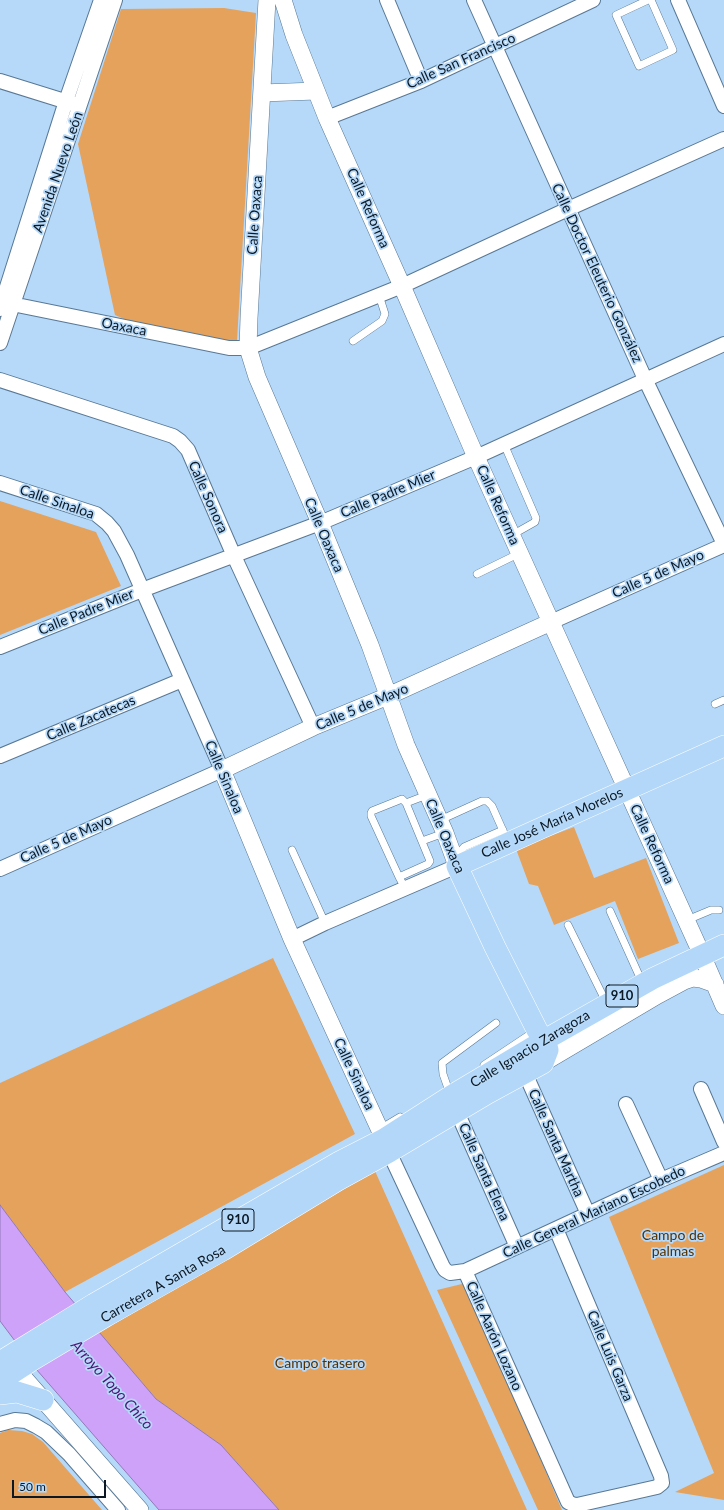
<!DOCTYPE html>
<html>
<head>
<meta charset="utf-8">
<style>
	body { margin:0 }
	#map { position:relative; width:724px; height:1510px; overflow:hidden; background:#b6d9f9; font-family:Lato,sans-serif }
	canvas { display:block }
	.scale { position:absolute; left:12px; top:1480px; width:94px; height:18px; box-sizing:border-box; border:2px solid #0c1924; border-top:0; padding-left:5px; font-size:12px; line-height:14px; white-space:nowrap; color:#0c1924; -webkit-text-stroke:3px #b6d9f9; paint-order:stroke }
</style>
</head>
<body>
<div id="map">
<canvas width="724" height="1510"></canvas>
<div class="scale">50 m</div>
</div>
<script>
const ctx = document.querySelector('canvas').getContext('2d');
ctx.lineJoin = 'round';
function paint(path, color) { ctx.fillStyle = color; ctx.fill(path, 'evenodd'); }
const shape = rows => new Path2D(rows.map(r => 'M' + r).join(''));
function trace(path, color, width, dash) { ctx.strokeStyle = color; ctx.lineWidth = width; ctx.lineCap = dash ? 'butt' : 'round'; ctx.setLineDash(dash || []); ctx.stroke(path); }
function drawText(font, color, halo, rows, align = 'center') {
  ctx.font = font + ' Lato,sans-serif'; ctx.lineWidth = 3.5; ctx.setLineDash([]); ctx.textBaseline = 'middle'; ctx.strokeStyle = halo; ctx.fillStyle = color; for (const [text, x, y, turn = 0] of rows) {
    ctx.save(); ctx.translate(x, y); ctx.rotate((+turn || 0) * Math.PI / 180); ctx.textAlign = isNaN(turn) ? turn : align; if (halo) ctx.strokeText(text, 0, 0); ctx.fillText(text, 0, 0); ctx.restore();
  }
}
const green = shape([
	[224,8,256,13,237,341,230,344,124,319,115,315,78,144,121,9],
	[0,501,96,532,121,586,0,635],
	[574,827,594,878,646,858,679,943,638,959,615,901,554,925,538,886,529,884,516,849],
	[273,958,355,1134,65,1292,0,1205,0,1083],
	[724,1165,724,1500,675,1492,714,1473,609,1217],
	[375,1171,527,1510,279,1510,221,1445,156,1399,99,1333],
	[466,1283,562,1510,538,1510,437,1290],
	[8,1430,22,1431,32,1434,43,1442,102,1510,0,1510,0,1433]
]);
const water = shape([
	[0,1205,65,1292,156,1399,221,1445,279,1510,159,1510,36,1369,0,1321,0,1205]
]);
const service = shape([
	[648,0,616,15,639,66,673,50,651,0],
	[353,341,382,321,385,314,379,295],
	[504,444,536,518,535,522,512,535],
	[477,574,520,553],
	[715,704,724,700],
	[406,803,427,795],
	[438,821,482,801,487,801,492,806,508,842],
	[422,841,444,833],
	[292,850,325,923],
	[458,860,459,853,464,847,503,830],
	[399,877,428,864,430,861,406,803,402,799,372,811,371,813,371,816,399,877,405,888],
	[610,911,642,982],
	[687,920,711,910,719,910],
	[568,925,606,1002],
	[484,1065,535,1031],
	[450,1094,443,1074,442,1063,496,1023],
	[380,1129,400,1117]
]);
const minor = shape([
	[387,0,421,81],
	[474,0,645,379,724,544],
	[678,0,724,106],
	[0,81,74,104],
	[327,118,421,81,593,0],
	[0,301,12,304,229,348,248,348,402,286,568,209,724,139],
	[0,309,66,101,101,0],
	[0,343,115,0],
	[0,380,173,436,180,441,188,450,234,556,313,727],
	[0,483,96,514,107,523,114,531,127,555,222,770,0,869],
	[551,622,724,545],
	[0,647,142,590,320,523,476,457,724,344],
	[0,756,182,680],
	[292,939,325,923,457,866],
	[525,1073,588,1214],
	[701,1089,724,1142],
	[626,1104,661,1180],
	[454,1105,517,1247],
	[389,1152,442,1265,445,1270,450,1273,465,1271,568,1502,572,1504,577,1505,657,1487,662,1483,661,1476,556,1229],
	[465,1271,661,1180,724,1153],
	[0,1424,15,1420,26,1421,36,1426,46,1432,69,1454,118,1510]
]);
const tertiary = shape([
	[267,0,249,318,248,348,257,377,320,523,370,645,406,745,445,833,457,866],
	[283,0,294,35,327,118,402,286,476,457,702,955,724,1006],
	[262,93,316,91],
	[543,1063,658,995,684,981,693,978,701,979,715,984],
	[384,1139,292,939,222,770,313,727,388,696,551,622],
	[17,1370,140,1510]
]);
const primary = shape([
	[0,1362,94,1304,339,1162,384,1139,451,1096,543,1041,652,979,724,945],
	[0,1381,34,1359,106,1316,223,1250,338,1180,389,1152,488,1093,543,1063,548,1050,547,1046,537,1030,495,947,457,866,724,746],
	[0,1394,17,1392,43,1400]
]);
const shields = [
	[622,996,32],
	[238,1220,32]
];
const shieldNames = [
	["910",622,996],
	["910",238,1220]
];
const streetNames = [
	["Calle San Francisco",461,61,-24],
	["Avenida Nuevo León",58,172,-71],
	["Calle Reforma",368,208,66],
	["Calle Oaxaca",255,215,-86],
	["Calle Doctor Eleuterio González",597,273,65],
	["Oaxaca",124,327,11],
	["Calle Padre Mier",388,494,-23],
	["Calle Sonora",208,497,66],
	["Calle Sinaloa",57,502,19],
	["Calle Reforma",498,505,66],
	["Calle Oaxaca",324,535,67],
	["Calle 5 de Mayo",658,574,-24],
	["Calle Padre Mier",86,612,-22],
	["Calle 5 de Mayo",362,707,-23],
	["Calle Zacatecas",91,718,-23],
	["Calle Sinaloa",224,777,67],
	["Calle José María Morelos",552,823,-24],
	["Calle Oaxaca",445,836,67],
	["Calle 5 de Mayo",66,839,-24],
	["Calle Reforma",652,844,65],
	["Calle Ignacio Zaragoza",530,1049,-31],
	["Calle Sinaloa",354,1074,65],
	["Calle Santa Martha",556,1143,66],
	["Calle Santa Elena",484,1172,66],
	["Calle General Mariano Escobedo",594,1212,-25],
	["Carretera A Santa Rosa",163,1284,-30],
	["Calle Aarón Lozano",494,1336,66],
	["Calle Luis Garza",610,1356,67]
];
const parkNames = [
	["Campo de",673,1235],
	["palmas",673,1251],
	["Campo trasero",320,1363]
];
const waterNames = [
	["Arroyo Topo Chico",112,1385,48]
];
paint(green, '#e4a25c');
paint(water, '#cda2f8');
trace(water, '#9379b8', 1);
trace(service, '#587895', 8);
trace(minor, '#587895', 16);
trace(tertiary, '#587895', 18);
trace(primary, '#fff', 22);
trace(service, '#fff', 7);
trace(minor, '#fff', 14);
trace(tertiary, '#fff', 17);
trace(primary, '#b2d7f8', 21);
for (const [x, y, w] of shields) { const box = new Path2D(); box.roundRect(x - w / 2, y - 11, w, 22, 3); ctx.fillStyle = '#b6d9f9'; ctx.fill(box); trace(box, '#0c1924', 1); }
drawText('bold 13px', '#0c1924', null, shieldNames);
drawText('14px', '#0c1924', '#b6d9f9', streetNames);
drawText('14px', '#523001', '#b6d9f9', parkNames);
drawText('italic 15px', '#4d1574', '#b6d9f9', waterNames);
</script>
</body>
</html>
